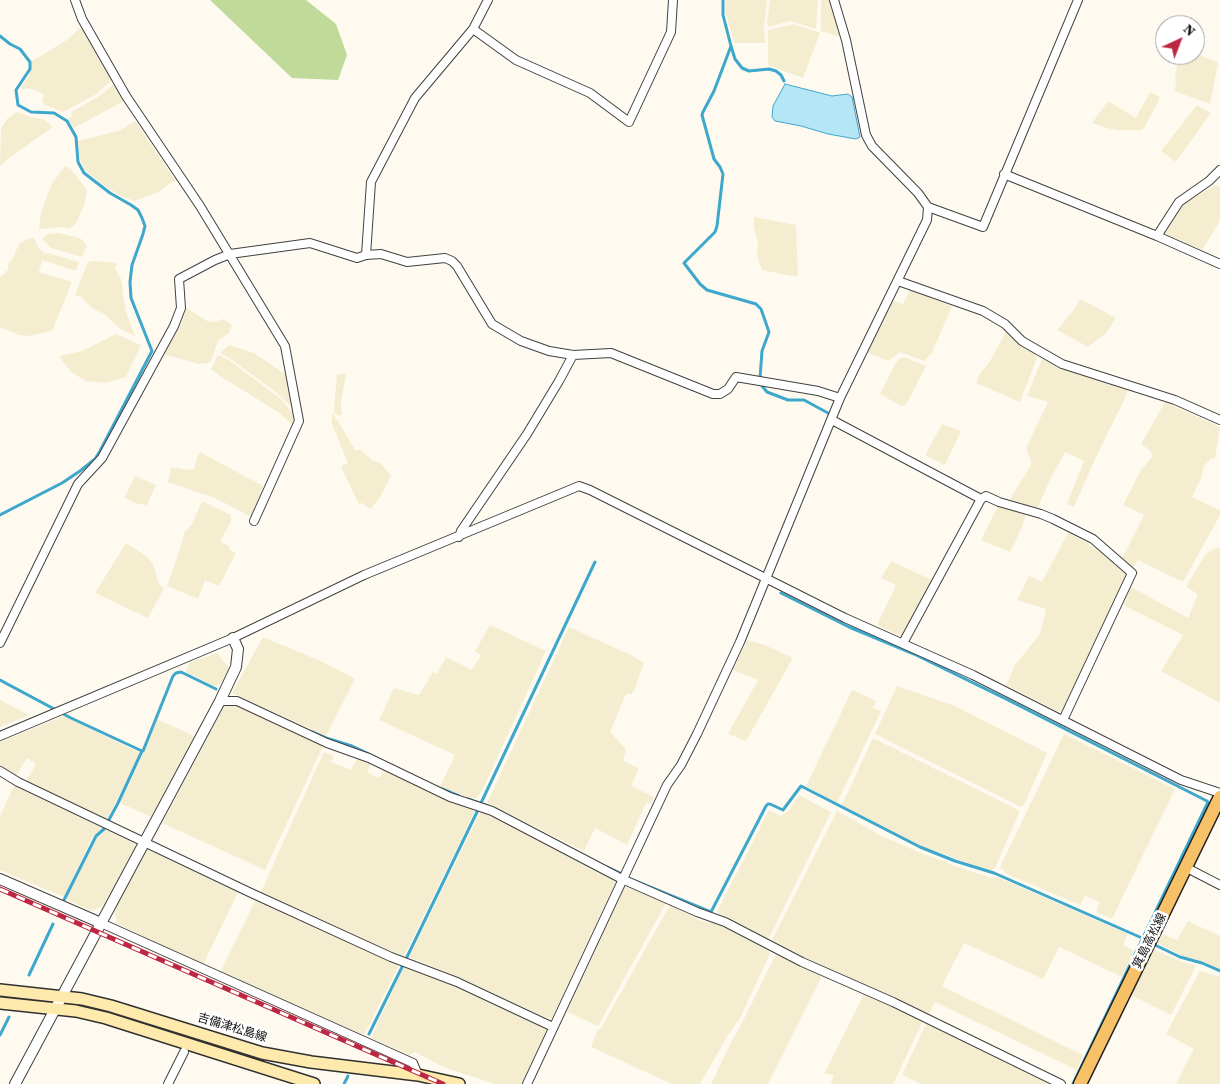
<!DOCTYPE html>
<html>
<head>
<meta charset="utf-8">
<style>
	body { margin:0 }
	#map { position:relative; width:1220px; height:1084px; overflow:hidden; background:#fffaf0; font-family:"Source Serif 4",serif }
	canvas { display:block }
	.north { position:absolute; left:1155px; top:15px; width:50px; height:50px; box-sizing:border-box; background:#fff; border:1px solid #9f9f9f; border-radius:50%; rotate:43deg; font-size:14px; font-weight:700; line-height:20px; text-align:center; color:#0e0e0e }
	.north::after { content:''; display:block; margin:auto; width:18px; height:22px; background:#be2743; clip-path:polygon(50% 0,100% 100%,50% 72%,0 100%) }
</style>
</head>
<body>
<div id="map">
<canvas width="1220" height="1084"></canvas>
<div class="north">N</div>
</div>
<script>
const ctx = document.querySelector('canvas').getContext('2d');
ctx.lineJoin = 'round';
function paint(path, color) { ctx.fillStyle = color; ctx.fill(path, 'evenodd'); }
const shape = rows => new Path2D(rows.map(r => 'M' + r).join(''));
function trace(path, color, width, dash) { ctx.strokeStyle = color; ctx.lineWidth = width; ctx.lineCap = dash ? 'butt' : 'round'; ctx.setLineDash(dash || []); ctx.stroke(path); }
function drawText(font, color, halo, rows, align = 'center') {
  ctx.font = font + ' "Source Serif 4","Noto Sans JP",serif'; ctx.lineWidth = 5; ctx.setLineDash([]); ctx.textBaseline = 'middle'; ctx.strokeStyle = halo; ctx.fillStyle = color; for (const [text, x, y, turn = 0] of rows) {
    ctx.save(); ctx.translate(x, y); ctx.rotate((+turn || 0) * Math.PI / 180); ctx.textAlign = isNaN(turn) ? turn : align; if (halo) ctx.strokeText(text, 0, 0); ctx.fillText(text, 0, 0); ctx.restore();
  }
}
const farmland = shape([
	[725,0,767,0,764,27,765,43,734,43,726,13],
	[770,0,818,0,816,29,790,21,768,27,767,23],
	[821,0,830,0,840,37,821,31],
	[794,24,820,33,803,78,768,65,768,30],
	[82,26,112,80,95,95,63,112,45,105,42,101,44,95,40,92,29,88,22,90,21,87,29,76,32,61,67,40],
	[1195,53,1218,63,1210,104,1174,91,1176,85,1175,76,1180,55,1195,55],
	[113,84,124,101,74,128,68,119,72,117,71,112,96,98,105,92],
	[1150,92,1160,97,1159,100,1144,128,1141,130,1118,130,1106,128,1092,123,1108,101,1136,118],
	[1197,105,1211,113,1176,162,1161,151],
	[18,112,31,117,43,119,53,127,9,158,0,166,1,128,7,119,15,113],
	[135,121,175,180,158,192,134,201,119,195,103,185,85,170,80,159,78,141,121,130],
	[65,166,71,169,87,190,84,206,76,223,70,229,63,227,39,229,41,213,51,185],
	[1216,185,1220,187,1220,221,1202,250,1163,233,1184,203],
	[754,217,796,225,798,277,762,270,757,256,758,244,754,227],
	[59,233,80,238,84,242,87,246,82,257,51,248,43,240,43,237,48,234],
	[29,238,34,238,38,247,46,255,48,253,79,262,76,271,42,260,39,272,72,282,52,331,28,336,19,335,0,327,0,277,8,270,8,264,12,260,19,244],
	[94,261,117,263,115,269,121,279,126,312,135,336,122,330,104,314,92,308,81,297,75,295,88,262],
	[910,290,952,306,932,353,924,361,900,352,888,361,866,352,891,300,903,304],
	[1080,299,1116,318,1106,333,1088,347,1057,330,1075,308],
	[185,307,207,321,213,322,224,319,232,325,229,333,218,341,211,361,208,363,199,364,163,354,175,336,183,318],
	[1007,330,1021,345,1034,352,1037,358,1020,402,976,383,979,375,990,361],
	[116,334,141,345,126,377,105,383,86,381,71,372,59,356,82,351],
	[229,345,254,353,285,374,295,410,276,392,229,358,220,353],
	[218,355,229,360,281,399,294,415,297,429,278,412,220,376,211,369],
	[904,357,926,366,909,399,905,405,901,406,880,394,895,364,899,359],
	[1042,359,1062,369,1097,378,1128,390,1126,396,1096,457,1074,507,1067,504,1084,461,1065,452,1050,480,1037,509,1009,501,1031,465,1031,461,1026,448,1048,402,1027,396],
	[337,374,346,374,341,403,342,415,339,416,335,414,334,408],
	[1165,402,1220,427,1215,458,1210,459,1203,468,1202,476,1192,497,1220,510,1220,515,1183,582,1138,560,1132,568,1122,559,1144,515,1123,505,1141,470,1152,457,1151,451,1141,444],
	[332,413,340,424,355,450,361,450,373,461,378,462,382,465,391,476,379,499,370,509,362,503,359,504,341,467,348,463,332,424],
	[942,424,961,431,945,465,925,455],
	[200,452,263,486,251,517,217,499,168,482,171,467,190,470,194,469,197,457],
	[135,476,156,485,147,505,138,504,124,498],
	[202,501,231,515,231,522,220,541,230,547,230,550,236,553,219,586,205,580,198,599,167,586,180,549,184,533,192,524],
	[998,506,1026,514,1022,527,1010,552,981,540],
	[1068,533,1082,540,1101,553,1127,576,1085,666,1063,710,1059,712,1006,685,1015,665,1040,634,1046,609,1017,600,1029,576,1042,582],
	[126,543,146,556,153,564,159,584,164,588,148,618,95,593],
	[1220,547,1220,703,1161,671,1183,635,1123,605,1131,587,1188,618,1198,594,1186,587,1205,555,1211,550],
	[891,561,932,580,903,637,877,625,896,585,881,578],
	[490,625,546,651,481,793,476,798,470,798,440,787,455,755,379,720,394,688,419,695,433,672,437,674,446,657,472,670,481,655,475,651],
	[569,627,631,655,644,663,634,691,631,694,626,694,610,732,626,749,623,761,639,768,631,786,654,797,651,804,646,803,627,845,595,828,584,851,487,803],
	[263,637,325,663,355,679,326,736,232,693],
	[747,640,765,645,793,658,746,741,728,734,758,680,733,670],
	[217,653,229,668,221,683,214,686,186,672,188,665,191,662],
	[897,686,955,706,1047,753,1024,805,1021,807,875,734],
	[852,690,876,701,873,708,881,711,837,803,806,786],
	[0,700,29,715,0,727],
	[232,702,324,744,265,870,162,823,223,709,228,703],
	[64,716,140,753,106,822,26,782,36,764,27,758,16,776,0,768,0,742],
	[157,719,194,736,151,817,120,803,143,754],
	[1064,734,1175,789,1112,919,1096,912,1100,902,1085,896,1080,905,1007,874,1000,867],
	[873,738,1020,811,995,868,990,871,921,846,889,831,842,805],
	[324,752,334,756,331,762,351,770,358,757,371,763,367,772,379,778,384,770,441,797,476,809,404,956,373,944,261,892,311,780],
	[14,786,102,828,92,837,64,897,0,870,0,816],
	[799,795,831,812,768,940,717,912,769,810,781,816,789,810],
	[481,811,617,879,551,1020,458,977,409,957],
	[837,811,880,835,916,851,955,866,992,878,997,877,1128,934,1123,945,1134,951,1122,977,1059,947,1043,979,964,943,942,986,1083,1055,1077,1070,935,1002,928,1016,771,942],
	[106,830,133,843,136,846,103,906,90,911,66,899,97,837],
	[147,849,238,892,203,965,118,924,114,911],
	[625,886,666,903,598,1026,567,1012],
	[256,899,399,965,364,1035,220,973],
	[670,905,701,921,720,924,767,949,770,954,740,1018,727,1037,700,1084,672,1084,591,1047,595,1036,598,1030,601,1028],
	[1188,921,1220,936,1220,970,1196,959,1185,957,1155,942,1160,933,1177,940],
	[1153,949,1182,962,1196,966,1171,1015,1131,995],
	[776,954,823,974,768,1084,711,1084,732,1040,742,1023],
	[404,966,457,986,548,1029,523,1084,495,1084,443,1067,415,1052,410,1055,371,1038],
	[1200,971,1220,977,1220,1084,1176,1084,1194,1049,1166,1034],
	[864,994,923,1021,893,1084,830,1084,834,1076,829,1074,824,1074],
	[927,1022,1053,1084,921,1084,902,1075]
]);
const forest = shape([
	[210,0,306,0,336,24,347,55,338,80,292,78]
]);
const water = shape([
	[785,84,832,96,848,94,852,97,860,137,856,139,828,134,801,126,775,121,772,117,773,106,785,84]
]);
const stream = shape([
	[723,0,723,15,731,46,714,91,703,112,702,115,714,159,720,167,723,174,717,226,715,232,684,263,700,284,707,290,756,304,761,309,769,332,762,351,760,378,762,386,767,392,788,400,804,400,828,413],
	[0,36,10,44,20,49,30,62,30,69,16,90,18,105,31,112,54,113,67,121,76,137,78,162,84,173,110,193,131,205,138,210,142,218,145,226,143,234,132,265,130,282,131,298,152,351,100,451,95,459,80,471,62,483,0,515],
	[731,46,735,59,742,68,749,71,769,69,776,71,781,75,784,81],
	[781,593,849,627,914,654,1006,699,1207,801,1208,802,1073,1084],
	[0,680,71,718,142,751,118,803,104,829,96,836,64,900],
	[312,732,326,738,352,746,369,754],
	[143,751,173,676,176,673,181,672,216,689],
	[442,789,459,796],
	[468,799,488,806],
	[481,803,595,562],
	[607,867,620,873],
	[628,878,711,912,766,806,768,804,770,804,783,810,801,786,920,847,955,861,994,873,1142,938],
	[1155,945,1180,957,1202,963,1220,971],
	[406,959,477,812],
	[29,975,53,924],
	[369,1034,402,967],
	[0,1035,9,1017],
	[344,1084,348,1076]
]);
const minor = shape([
	[75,0,82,19,126,96,200,206,285,346,299,421,254,521],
	[834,0,846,40,866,135,872,146,918,193,928,207,983,227,1078,0],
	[473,29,516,60,590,93,629,122,671,32,673,0],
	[1004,174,1157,236,1220,264],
	[1157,236,1179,202,1209,181,1220,170],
	[366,255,371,182,415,98,473,29,488,0],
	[898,281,983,311,1005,324,1022,341,1062,364,1175,400,1220,420],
	[832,420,981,499],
	[459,537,461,531,527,434,559,381,573,355],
	[0,643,78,484,102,458,174,326,181,308,179,279,215,260,230,254,310,243,357,258,366,255,381,254,407,262,445,258,452,261,457,266,492,324,521,341,549,351,573,355,611,353,713,394,720,394,728,389,736,377,818,391,840,398],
	[903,643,981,499,986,496,999,502,1041,514,1053,519,1093,539,1132,573,1063,720],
	[220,701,237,701,327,743,369,758,450,797,492,811,622,879,697,912,725,922,802,962,893,1002,1061,1084],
	[0,736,233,638,364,575,579,486,590,490,845,618,973,675,1181,780,1220,793],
	[0,771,18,782,249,892,391,957,457,982,553,1027],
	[1185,867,1220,885],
	[101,923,413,1063,418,1075],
	[168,1084,184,1052],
	[527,1084,667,785,681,765,697,734,740,642,840,398,927,220,928,207]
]);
const tertiary = shape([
	[0,879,101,923],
	[15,1084,220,701,236,667,238,649,233,638]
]);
const secondary = shape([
	[0,990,82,999,111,1006,262,1053,311,1062,418,1075,459,1084],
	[0,1003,76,1011,106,1018,314,1084]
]);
const primary = shape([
	[1080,1084,1220,797]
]);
const rail = shape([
	[0,889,443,1084]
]);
const streetNames = [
	["箕島高松線",1150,941,-64],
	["吉備津松島線",232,1028,17]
];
paint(farmland, '#f5edd0');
paint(forest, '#bfda99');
paint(water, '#b5e6f6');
trace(water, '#3da7cc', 1);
trace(stream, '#3da7cc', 3);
trace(minor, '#414141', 10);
trace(tertiary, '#414141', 12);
trace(secondary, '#303030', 14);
trace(primary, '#1f1f1f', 15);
trace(minor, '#fff', 8);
trace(tertiary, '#fff', 10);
trace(secondary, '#feeaac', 11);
trace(primary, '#f7c168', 12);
trace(rail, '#be2743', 5);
trace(rail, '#fff', 3, [9]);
drawText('12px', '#0e0e0e', '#fff', streetNames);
</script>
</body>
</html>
